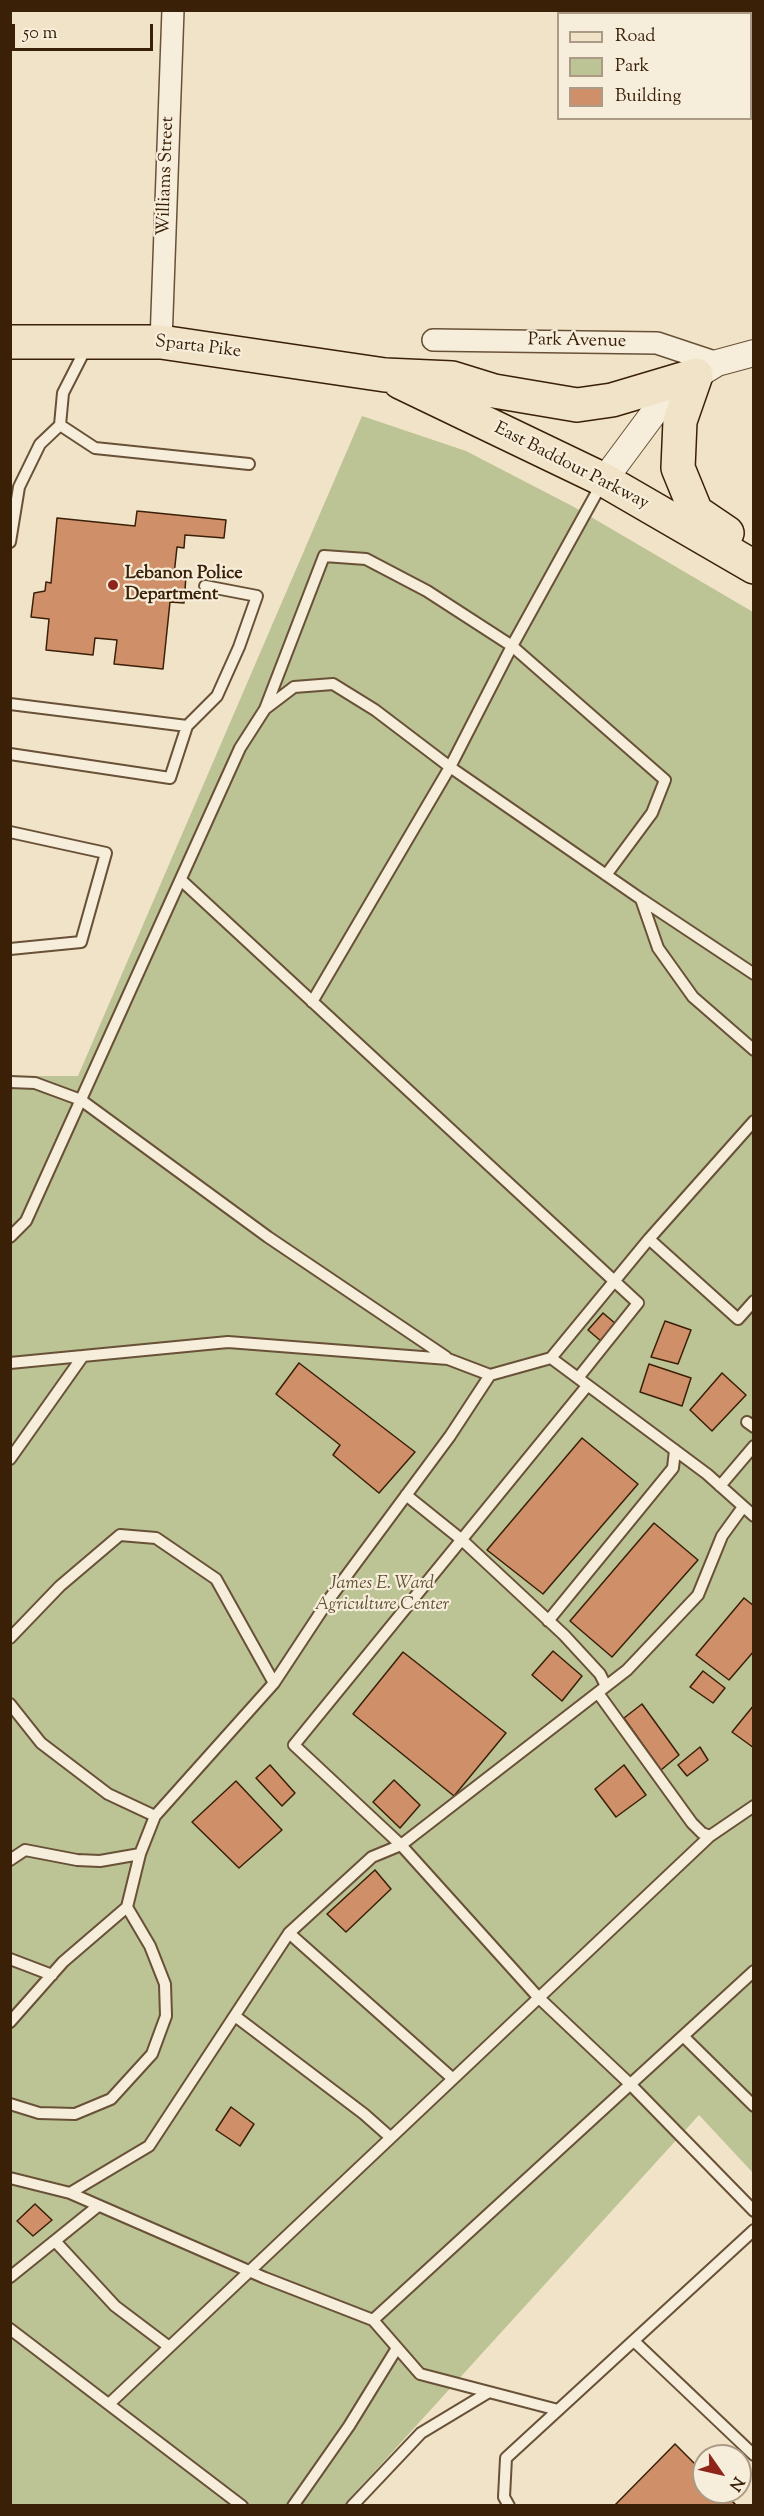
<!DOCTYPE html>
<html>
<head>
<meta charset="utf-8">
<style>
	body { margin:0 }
	#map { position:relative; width:764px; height:2516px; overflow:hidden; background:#f1e3c7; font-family:"Sorts Mill Goudy",serif }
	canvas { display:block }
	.frame { position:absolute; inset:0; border:12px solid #3a2007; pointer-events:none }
	.legend { position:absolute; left:557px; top:12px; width:195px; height:108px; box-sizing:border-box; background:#f6eddb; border:2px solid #ab9b86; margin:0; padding:8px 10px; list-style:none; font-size:18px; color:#3a2007 }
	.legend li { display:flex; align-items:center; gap:12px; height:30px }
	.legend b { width:30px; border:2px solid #ab9b86 }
	.north { position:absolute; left:692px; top:2444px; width:60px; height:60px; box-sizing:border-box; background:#f6eddb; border:2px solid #ab9b86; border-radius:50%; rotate:124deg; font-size:16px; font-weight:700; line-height:24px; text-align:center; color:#3a2007 }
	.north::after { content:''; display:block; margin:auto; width:21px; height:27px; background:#8f2418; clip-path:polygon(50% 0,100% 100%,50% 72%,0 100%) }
	.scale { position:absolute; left:12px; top:24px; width:141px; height:27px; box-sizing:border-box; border:3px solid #3a2007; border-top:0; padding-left:8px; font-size:18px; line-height:21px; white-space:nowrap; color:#3a2007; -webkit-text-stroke:4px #f6eddb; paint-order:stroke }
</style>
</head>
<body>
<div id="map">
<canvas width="764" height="2516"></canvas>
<div class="frame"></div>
<ul class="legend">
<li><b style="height:8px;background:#f1e3c7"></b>Road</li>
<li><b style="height:16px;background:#bcc394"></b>Park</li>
<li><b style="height:16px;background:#cf8f69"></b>Building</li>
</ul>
<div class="north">N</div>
<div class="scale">50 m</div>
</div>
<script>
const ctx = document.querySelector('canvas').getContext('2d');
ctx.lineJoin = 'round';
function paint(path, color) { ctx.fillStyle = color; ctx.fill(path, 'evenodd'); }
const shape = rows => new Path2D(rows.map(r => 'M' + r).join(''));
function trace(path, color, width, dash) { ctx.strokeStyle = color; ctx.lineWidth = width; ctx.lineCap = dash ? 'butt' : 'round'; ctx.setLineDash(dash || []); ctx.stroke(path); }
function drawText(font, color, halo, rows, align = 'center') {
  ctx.font = font + ' "Sorts Mill Goudy",serif'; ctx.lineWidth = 4.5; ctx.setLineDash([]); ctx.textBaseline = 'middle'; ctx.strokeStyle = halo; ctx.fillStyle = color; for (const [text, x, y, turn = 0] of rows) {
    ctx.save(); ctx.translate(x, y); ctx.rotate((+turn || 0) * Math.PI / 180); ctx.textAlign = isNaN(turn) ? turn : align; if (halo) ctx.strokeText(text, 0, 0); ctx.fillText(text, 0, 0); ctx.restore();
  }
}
const green = shape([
	[362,416,466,451,574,507,753,612,753,2173,699,2115,344,2505,11,2506,11,1076,78,1076]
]);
const building = shape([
	[137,511,226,520,224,538,185,535,184,548,177,547,174,575,186,576,184,603,170,602,163,669,114,664,117,640,95,638,93,655,46,650,49,619,31,617,34,593,45,591,46,582,51,583,57,518,135,526,137,511],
	[603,1313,616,1324,602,1342,588,1330,603,1313],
	[665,1321,691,1330,678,1364,651,1357,665,1321],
	[299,1363,415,1452,379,1493,333,1455,340,1445,276,1394,299,1363],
	[649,1364,691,1378,682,1406,640,1392,649,1364],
	[722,1373,746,1395,712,1431,690,1410,722,1373],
	[582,1438,638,1484,543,1594,487,1550,582,1438],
	[654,1523,698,1560,612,1657,570,1621,654,1523],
	[744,1598,754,1606,754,1651,729,1680,696,1655,744,1598],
	[553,1651,582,1676,562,1701,532,1675,553,1651],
	[403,1652,506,1733,454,1796,353,1714,403,1652],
	[703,1671,725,1688,713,1703,690,1687,703,1671],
	[642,1704,679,1755,661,1770,624,1718,642,1704],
	[754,1705,754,1748,732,1732,754,1705],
	[700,1747,708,1760,687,1776,678,1765,700,1747],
	[270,1765,295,1793,282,1806,256,1778,270,1765],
	[624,1765,646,1795,616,1817,595,1789,624,1765],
	[394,1780,420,1805,400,1828,373,1802,394,1780],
	[236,1781,282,1830,239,1868,192,1822,236,1781],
	[375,1870,391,1889,346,1932,327,1914,375,1870],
	[231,2107,254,2124,240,2146,216,2130,231,2107],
	[35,2204,52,2220,33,2236,17,2221,35,2204],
	[675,2444,704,2473,704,2492,723,2492,737,2506,614,2506,675,2444]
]);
const service = shape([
	[87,346,63,393,60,425,95,448,249,464],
	[10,542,19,487,40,444,60,425],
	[10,704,187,726],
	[265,709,324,556,366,559,427,591,512,646,665,780,652,813,606,875],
	[10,754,170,778,187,726,217,696,239,647,257,596,205,586],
	[10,832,106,853,81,942,10,949],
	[181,880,638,1303,578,1378],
	[641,899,754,974],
	[312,1002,450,767,512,646,602,483],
	[10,1082,35,1083,81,1100,268,1237,446,1357],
	[10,1237,26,1221,240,748,265,709,294,687,333,684,375,710,450,767,641,899,658,948,693,997,754,1050],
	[649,1239,754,1121],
	[551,1358,649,1239,738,1319,754,1301],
	[10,1363,228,1342,448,1359,490,1375,551,1358,707,1474,754,1516],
	[587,1386,294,1745,401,1845,538,1997,630,2084,754,2211],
	[747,1422,754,1427],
	[10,1459,83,1356],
	[720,1486,754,1446],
	[406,1495,462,1540,564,1635,600,1674,606,1686],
	[548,1621,673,1468,675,1450],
	[10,1638,60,1586,120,1535,156,1538,216,1579,274,1683],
	[598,1693,692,1823,702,1833,710,1836],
	[10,1704,41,1743,108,1794,155,1816],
	[10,1860,25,1850,77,1860,100,1861,140,1854],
	[289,1933,452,2078],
	[10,1959,52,1975],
	[235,2016,364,2114,390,2137],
	[10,2022,63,1962,127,1907,140,1854,155,1816,274,1683,330,1598,450,1436,490,1375],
	[683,2036,754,2106],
	[10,2104,39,2113,75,2114,111,2099,152,2054,166,2016,165,1984,150,1946,127,1907],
	[10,2178,70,2193,149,2146,289,1933,372,1857,401,1845,627,1670,698,1595,722,1536,743,1507],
	[70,2193,265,2278,373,2320,420,2374,558,2410],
	[55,2241,115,2306,168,2346],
	[10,2277,98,2206],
	[373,2320,754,1971],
	[10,2329,242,2506],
	[634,2341,754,2455],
	[109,2404,710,1836,754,1806],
	[293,2506,349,2426,397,2348],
	[352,2506,421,2433,489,2392],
	[509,2506,504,2497,506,2458,754,2230]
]);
const minor = shape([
	[433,340,657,343,717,363],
	[161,342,173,10]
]);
const tertiary = shape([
	[604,480,656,410,681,385,717,363,754,353]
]);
const primary = shape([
	[10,342,161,342,385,375,452,378,494,391,577,405,612,400,696,375],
	[696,375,680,421,678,468,696,512,727,533],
	[400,382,604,480,754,567]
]);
const markers = [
	[113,585,6,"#8f2418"]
];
const streetNames = [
	["Williams Street",167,176,-88],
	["Park Avenue",577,342,1],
	["Sparta Pike",198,348,7],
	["East Baddour Parkway",571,467,27]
];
const poiNames = [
	["Lebanon Police",125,575],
	["Department",125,596]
];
const parkNames = [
	["James E. Ward",382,1585],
	["Agriculture Center",382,1606]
];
paint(green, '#bcc394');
paint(building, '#cf8f69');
trace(building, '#3a2007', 1.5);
trace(service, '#685137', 14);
trace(minor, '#685137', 24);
trace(tertiary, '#685137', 28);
trace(primary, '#3a2007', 36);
trace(service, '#f6eddb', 10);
trace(minor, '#f6eddb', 21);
trace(tertiary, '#f6eddb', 26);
trace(primary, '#f1e3c7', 33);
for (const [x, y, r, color] of markers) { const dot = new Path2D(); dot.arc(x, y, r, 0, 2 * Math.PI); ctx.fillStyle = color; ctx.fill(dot); trace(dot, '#f6eddb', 2); }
drawText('18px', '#3a2007', '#f6eddb', streetNames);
drawText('bold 18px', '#3a2007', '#f6eddb', poiNames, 'left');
drawText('italic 18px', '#615131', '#f6eddb', parkNames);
</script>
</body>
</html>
